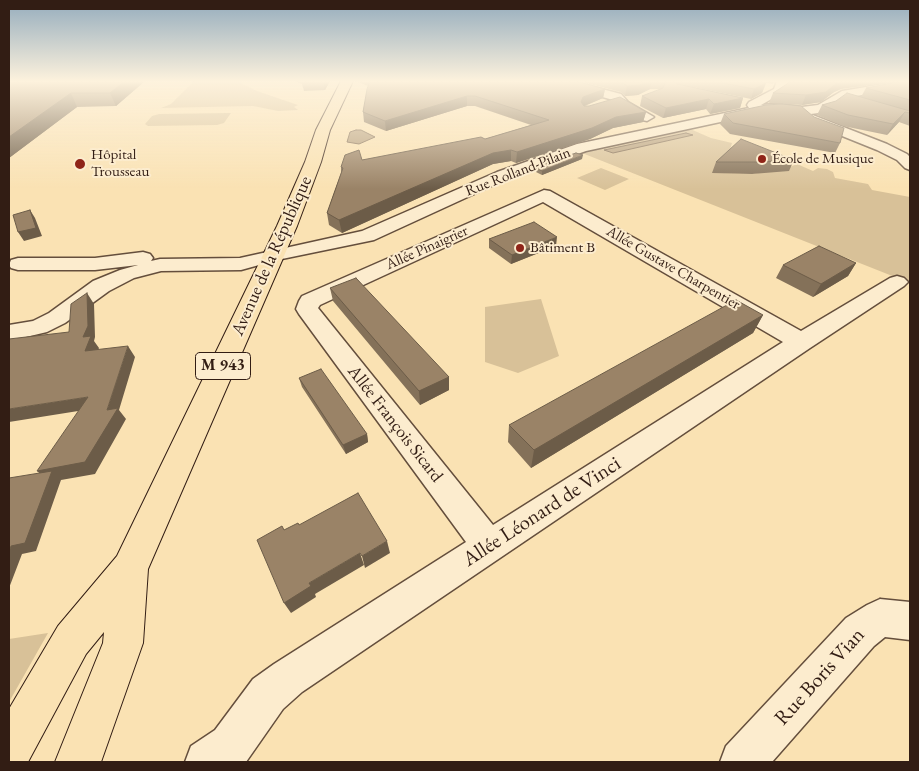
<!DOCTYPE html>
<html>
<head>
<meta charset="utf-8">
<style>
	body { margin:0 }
	#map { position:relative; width:919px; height:771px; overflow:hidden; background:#fae2b3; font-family:"EB Garamond",serif }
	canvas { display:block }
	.frame { position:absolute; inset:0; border:10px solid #321d14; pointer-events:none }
</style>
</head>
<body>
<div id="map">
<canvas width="919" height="771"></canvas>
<div class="frame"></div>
</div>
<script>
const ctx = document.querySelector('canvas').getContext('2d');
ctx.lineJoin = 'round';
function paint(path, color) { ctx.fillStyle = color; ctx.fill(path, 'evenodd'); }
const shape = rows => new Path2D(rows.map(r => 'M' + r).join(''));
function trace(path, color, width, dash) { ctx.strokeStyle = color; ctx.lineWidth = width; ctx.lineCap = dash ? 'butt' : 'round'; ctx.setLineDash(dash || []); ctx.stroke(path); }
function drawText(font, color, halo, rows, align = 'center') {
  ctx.font = font + ' "EB Garamond",serif'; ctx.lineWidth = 4; ctx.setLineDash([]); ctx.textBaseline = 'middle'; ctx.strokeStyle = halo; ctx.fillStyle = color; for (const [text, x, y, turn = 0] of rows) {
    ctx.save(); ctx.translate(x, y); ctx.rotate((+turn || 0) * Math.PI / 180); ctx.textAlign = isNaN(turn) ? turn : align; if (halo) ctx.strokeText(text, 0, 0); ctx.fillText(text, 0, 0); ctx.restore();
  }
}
const green = shape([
	[194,81,237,81,257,91,298,105,294,107,298,110,278,111,253,106,161,108,171,104],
	[226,113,231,113,224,123,217,125,148,126,145,124,152,116,159,114],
	[688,128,711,138,732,143,723,173,753,174,790,167,797,164,813,171,818,168,827,169,833,172,835,178,868,184,872,190,910,197,910,283,582,153,595,147],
	[601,168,629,179,605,190,577,178],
	[541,299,559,356,518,373,485,362,485,307],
	[48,633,9,702,9,639]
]);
const water = shape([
	[356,130,361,130,375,137,359,144,347,142,350,132,356,130],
	[686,133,693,135,613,153,604,150,686,133]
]);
const street = shape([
	[552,81,571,81,621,94,628,102,654,117,647,121,642,120,620,108,613,100,554,83,552,81],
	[777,81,791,81,782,93,761,105,778,104,802,107,818,105,842,91,902,81,910,81,910,86,846,98,830,110,819,113,802,115,778,112,762,113,586,151,509,178,374,240,277,260,241,270,161,271,134,278,109,291,65,323,47,332,9,341,9,325,33,321,49,313,93,281,120,270,138,265,95,270,18,270,11,268,9,265,11,260,18,258,95,258,143,252,150,254,153,258,151,261,160,259,240,258,362,231,497,172,577,144,749,108,747,105,749,102,774,89,777,81],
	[810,114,887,144,907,154,910,157,910,170,905,168,897,160,877,150,805,121,803,118,805,115,810,114],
	[544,190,550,191,801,331,890,278,897,276,904,278,908,282,904,286,810,348,302,692,283,709,246,762,185,762,191,746,215,730,253,679,274,664,466,542,299,314,296,309,299,301,302,296,544,190],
	[543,202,783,342,493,525,318,308,320,305,543,202],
	[880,599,910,602,910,640,885,637,874,646,772,762,720,762,726,746,846,618,867,605,880,599]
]);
const primary = shape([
	[341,81,353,81,330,130,321,162,297,226,148,569,143,643,101,762,55,762,103,643,104,632,86,654,28,762,9,762,9,709,58,626,117,556,277,226,305,162,316,130,341,81]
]);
const wall = shape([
	[9,81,145,81,116,106,77,107,9,158],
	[295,81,330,81,325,90,304,91,302,84],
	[355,81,576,81,605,89,603,98,585,106,646,112,643,122,613,128,590,139,516,163,511,161,493,164,342,233,329,225,327,213,341,173,341,167,362,160,485,139,531,125,475,106,467,106,386,131,364,122,363,112,368,86],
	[578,81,756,81,766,83,762,93,751,99,678,84,743,98,740,108,710,114,706,109,663,118,640,106,642,96,659,90,659,89,650,89,638,95,625,96,621,92],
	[757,81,775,81,772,84],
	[910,81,910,126,899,122,887,135,843,126,817,115,822,105,861,97,866,88],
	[787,84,841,89,834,92,821,102,802,105,769,103,773,93],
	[724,114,840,143,835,153,730,134,720,124],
	[582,159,542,175,534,171,534,167],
	[794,160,789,171,752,174,712,173,716,162],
	[489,239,556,246,511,264,489,248],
	[856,263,848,276,813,297,776,278,783,265],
	[330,288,449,377,449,390,420,405,333,301],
	[763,315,753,333,531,468,508,442,509,425],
	[299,378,367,434,368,442,346,454,302,387]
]);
const shadedWall = shape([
	[125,81,145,81,116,106,110,93],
	[323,81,330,81,325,90],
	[650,81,652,81,650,89,638,95,625,96,627,86],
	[842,81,901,81,841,89,834,92,821,102,802,105,806,95],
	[766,83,762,93,751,99,754,89],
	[605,89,603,98,581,107,581,102,583,97],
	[71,93,77,107,9,158,9,137],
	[467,96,467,106,386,131,385,121],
	[743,98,740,108,710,114,714,104],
	[709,99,706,109,663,118,666,108],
	[646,112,643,122,613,128,590,139,516,163,517,152,616,117],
	[905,112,899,122,887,135,893,124],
	[511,150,511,161,493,164,342,233,339,220,493,153],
	[583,155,582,159,542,175,542,171],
	[30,210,35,218,42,236,24,241,18,232],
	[557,237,556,246,511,264,512,255],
	[856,263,848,276,813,297,821,284],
	[87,293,94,304,95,337,94,341,99,348,93,363,85,351,83,337],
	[763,315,753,333,531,468,534,450],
	[128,346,135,357,119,410,126,419,95,474,61,480,36,551,22,554,9,588,9,551,11,546,48,481,37,471,107,410],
	[449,377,449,390,420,405,419,391],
	[88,397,97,408,9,422,9,409],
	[367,434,368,442,346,454,343,445],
	[387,541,390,553,365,568,362,556],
	[360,553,364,565,315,594,316,597,291,613,284,603,309,583]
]);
const building = shape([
	[9,81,125,81,110,93,71,93,9,137,9,81],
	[370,81,576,81,605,89,583,97,581,102,584,106,589,106,620,97,646,112,616,117,592,128,517,152,511,150,493,153,339,220,327,213,343,168,341,167,345,155,359,150,362,160,481,137,485,139,549,120,475,96,467,96,385,121,363,112,367,89,370,81],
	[617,81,650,81,640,85,627,86,623,83,617,81],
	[663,81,674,81,677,84,743,98,714,104,709,99,666,108,642,96,663,88,665,83,663,81],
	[712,81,756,81,766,83,754,89,712,81],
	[790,81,842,81,838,82,826,92,806,95,773,93,787,84,790,81],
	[902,81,910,81,910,100,866,88,902,81],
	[847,93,910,111,910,113,905,112,893,124,848,115,822,105,836,101,847,93],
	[782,104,801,106,814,117,844,128,840,143,733,123,724,114,766,105,782,104],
	[741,139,794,160,757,162,716,162,741,139],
	[576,153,583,155,542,171,534,167,576,153],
	[30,210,36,228,18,232,13,215,30,210],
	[534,222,557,237,512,255,489,239,534,222],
	[819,246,856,263,821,284,783,265,819,246],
	[356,278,449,377,419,391,330,288,356,278],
	[87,293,88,326,83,337,91,336,85,351,128,346,107,410,118,408,85,462,37,471,88,397,9,409,9,339,69,332,71,304,87,293],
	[736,300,763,315,534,450,509,425,736,300],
	[321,369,367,434,343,445,299,378,321,369],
	[52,471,25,543,11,546,9,551,9,478,52,471],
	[358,493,387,541,362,556,360,553,309,583,311,586,284,603,257,540,282,526,284,530,298,523,299,525,358,493]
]);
const markers = [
	[762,159,5,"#8f2418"],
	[80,164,6,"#8f2418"],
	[520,248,5,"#8f2418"]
];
const farPoinames = [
	["Hôpital",91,155],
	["Trousseau",91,172],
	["École de Musique",772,159],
	["Bâtiment B",530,248]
];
const farStreetnames = [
	["Rue Rolland-Pilain",518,172,-21],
	["Allée Pinaigrier",427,248,-24],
	["Allée Gustave Charpentier",673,268,30]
];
const shields = [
	[223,366,55]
];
const shieldNames = [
	["M 943",223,366]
];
const streetNames = [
	["Avenue de la République",272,256,-66],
	["Allée François Sicard",395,424,52]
];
const nearStreetnames = [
	["Allée Léonard de Vinci",542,512,-33],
	["Rue Boris Vian",820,677,-48]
];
paint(green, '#d8c198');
paint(water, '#b69f7d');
trace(water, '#816b53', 1);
trace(street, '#644e3c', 3);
trace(primary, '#321d14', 2);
paint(street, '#fcecce');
paint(primary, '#fae2b3');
paint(wall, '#847159');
paint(shadedWall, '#6c5c48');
paint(building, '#9a8367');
trace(building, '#6c5c48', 1);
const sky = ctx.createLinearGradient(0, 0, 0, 189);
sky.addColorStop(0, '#94acbd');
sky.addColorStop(0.43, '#fdf2dd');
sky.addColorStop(1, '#fdf2dd00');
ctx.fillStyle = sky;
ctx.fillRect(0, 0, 919, 189);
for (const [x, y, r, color] of markers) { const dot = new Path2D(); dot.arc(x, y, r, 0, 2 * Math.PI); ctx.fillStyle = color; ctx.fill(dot); trace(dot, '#fcecce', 2); }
drawText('15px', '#321d14', '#fcecce', farPoinames, 'left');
drawText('15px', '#321d14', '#fcecce', farStreetnames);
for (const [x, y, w] of shields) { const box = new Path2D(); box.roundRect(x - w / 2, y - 13.5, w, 27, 4); ctx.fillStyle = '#fcecce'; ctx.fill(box); trace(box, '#321d14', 1); }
drawText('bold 16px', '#321d14', null, shieldNames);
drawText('18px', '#321d14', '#fcecce', streetNames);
drawText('21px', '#321d14', '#fcecce', nearStreetnames);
</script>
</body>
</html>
